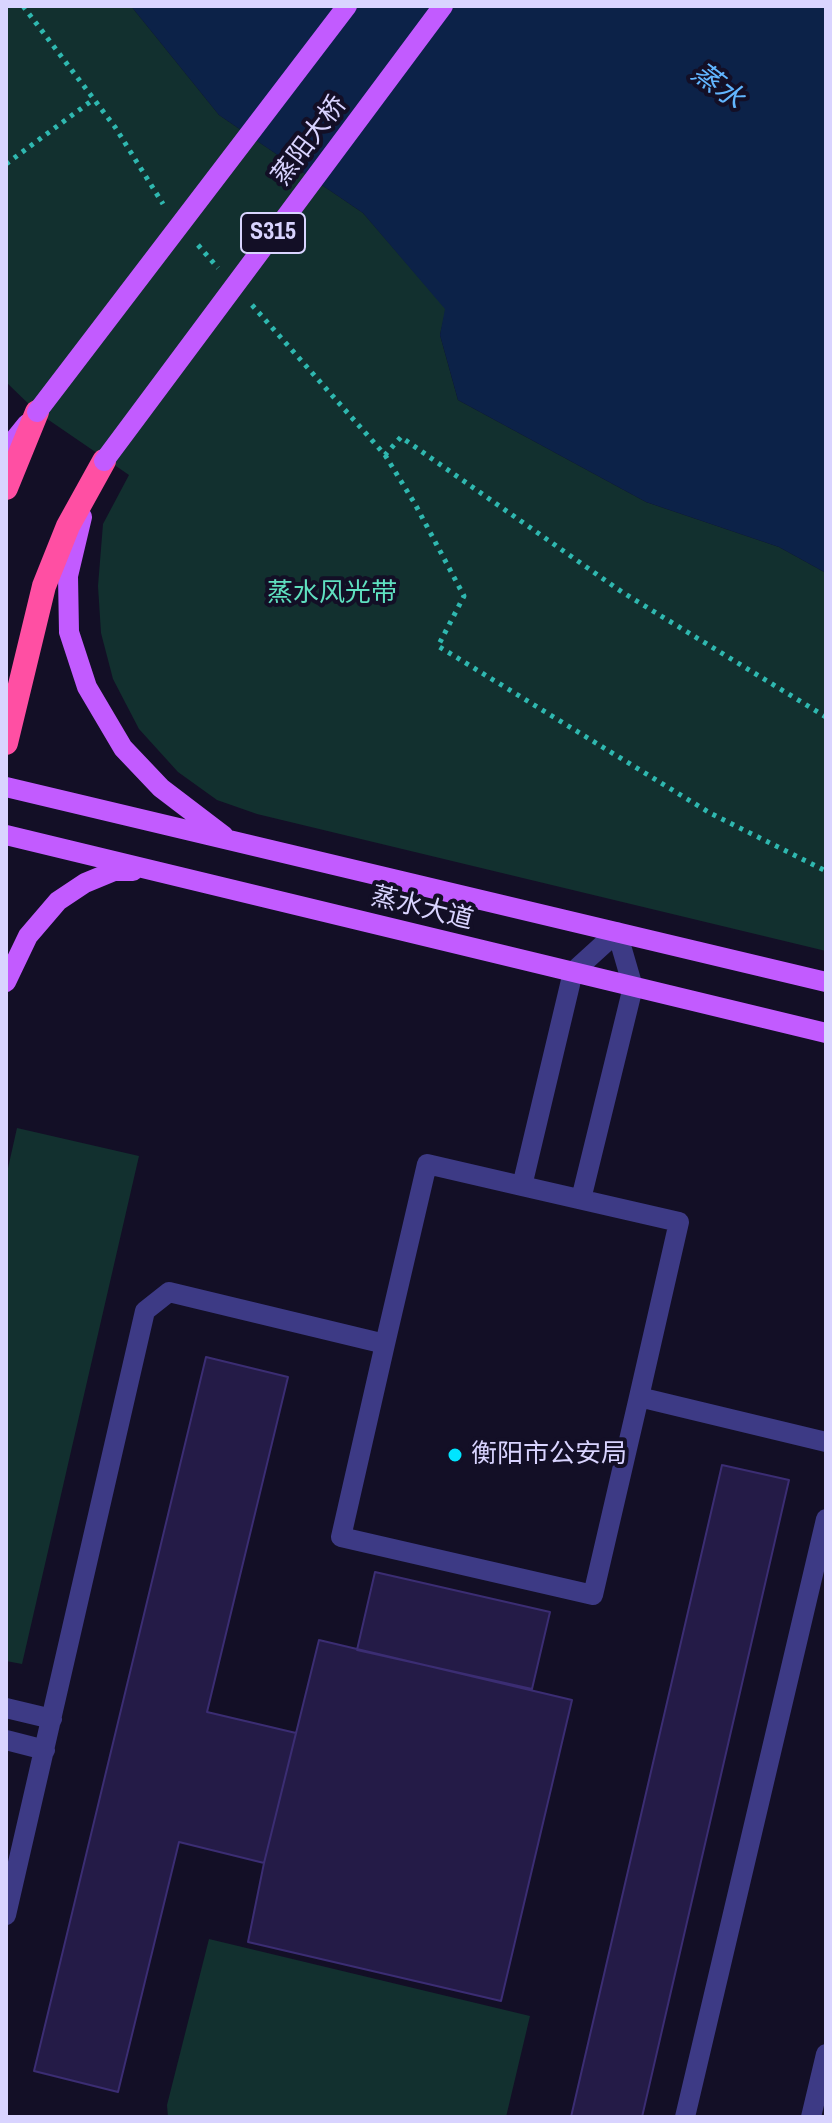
<!DOCTYPE html>
<html>
<head>
<meta charset="utf-8">
<style>
	body { margin:0 }
	#map { position:relative; width:832px; height:2123px; overflow:hidden; background:#130f26; font-family:"Archivo Narrow",sans-serif }
	canvas { display:block }
	.frame { position:absolute; inset:0; border:8px solid #d9d4ff; pointer-events:none }
</style>
</head>
<body>
<div id="map">
<canvas width="832" height="2123"></canvas>
<div class="frame"></div>
</div>
<script>
const ctx = document.querySelector('canvas').getContext('2d');
ctx.lineJoin = 'round';
function paint(path, color) { ctx.fillStyle = color; ctx.fill(path, 'evenodd'); }
const shape = rows => new Path2D(rows.map(r => 'M' + r).join(''));
function trace(path, color, width, dash) { ctx.strokeStyle = color; ctx.lineWidth = width; ctx.lineCap = dash ? 'butt' : 'round'; ctx.setLineDash(dash || []); ctx.stroke(path); }
function drawText(font, color, halo, rows, align = 'center') {
  ctx.font = font + ' "Archivo Narrow","Noto Sans SC",sans-serif'; ctx.lineWidth = 8; ctx.setLineDash([]); ctx.textBaseline = 'middle'; ctx.strokeStyle = halo; ctx.fillStyle = color; for (const [text, x, y, turn = 0] of rows) {
    ctx.save(); ctx.translate(x, y); ctx.rotate((+turn || 0) * Math.PI / 180); ctx.textAlign = isNaN(turn) ? turn : align; if (halo) ctx.strokeText(text, 0, 0); ctx.fillText(text, 0, 0); ctx.restore();
  }
}
const green = shape([
	[6,6,131,6,219,115,363,213,446,309,440,335,458,400,646,502,779,547,826,573,826,951,257,814,217,800,178,772,139,729,113,679,101,633,98,586,103,524,129,475,37,412,6,382],
	[17,1128,139,1156,22,1664,6,1661,6,1177],
	[209,1939,530,2016,506,2117,168,2117,167,2105]
]);
const water = shape([
	[131,6,826,6,826,573,779,547,646,502,458,400,440,335,445,309,363,213,219,115]
]);
const building = shape([
	[206,1357,288,1377,207,1712,296,1733,264,1863,179,1842,118,2092,34,2071,206,1357],
	[722,1465,789,1480,642,2117,571,2117,722,1465],
	[375,1572,550,1612,532,1689,357,1650,375,1572],
	[319,1640,572,1700,501,2001,248,1942,264,1863,319,1640]
]);
const path = shape([
	[23,6,115,127,163,204],
	[6,164,94,99],
	[198,245,218,268],
	[252,305,385,455,401,437,622,592,826,717],
	[385,455,415,504,464,596,438,646,710,813,826,871]
]);
const minor = shape([
	[522,1186,573,972,617,932,633,987,581,1199],
	[385,1344,341,1537,593,1595,639,1397],
	[6,1708,52,1719],
	[6,1740,45,1750],
	[6,1915,145,1311,169,1292,385,1344,427,1164,522,1186,679,1222,639,1397,826,1442],
	[685,2117,826,1519],
	[811,2117,826,2054]
]);
const major = shape([
	[6,450,27,424],
	[82,517,68,576,69,632,87,687,123,748,161,788,224,836],
	[6,787,826,982],
	[6,835,826,1033],
	[6,982,28,936,58,901,85,883,114,871,133,871]
]);
const highway = shape([
	[6,488,37,412],
	[6,743,44,586,68,526,104,461]
]);
const majorBridge = shape([
	[37,412,347,6],
	[104,461,443,6]
]);
const markers = [
	[455,1455,8,"#00e5ff"]
];
const shields = [
	[273,233,64]
];
const shieldNames = [
	["S315",273,233]
];
const streetNames = [
	["蒸阳大桥",310,141,-53],
	["蒸水大道",422,909,14]
];
const parkNames = [
	["蒸水风光带",332,594]
];
const poiNames = [
	["衡阳市公安局",471,1455]
];
const waterNames = [
	["蒸水",717,87,37]
];
paint(green, '#12302f');
paint(water, '#0c2248');
paint(building, '#241b47');
trace(building, '#3b2d73', 2);
trace(path, '#2fb8b0', 5, [4, 6]);
trace(minor, '#3d3a85', 20);
trace(major, '#c25bff', 20);
trace(highway, '#ff4fa3', 24);
trace(majorBridge, '#c25bff', 20);
for (const [x, y, r, color] of markers) { const dot = new Path2D(); dot.arc(x, y, r, 0, 2 * Math.PI); ctx.fillStyle = color; ctx.fill(dot); trace(dot, '#130f26', 3); }
for (const [x, y, w] of shields) { const box = new Path2D(); box.roundRect(x - w / 2, y - 20, w, 40, 6); ctx.fillStyle = '#130f26'; ctx.fill(box); trace(box, '#d9d4ff', 2); }
drawText('bold 24px', '#d9d4ff', null, shieldNames);
drawText('26px', '#d9d4ff', '#130f26', streetNames);
drawText('26px', '#5fe0c0', '#130f26', parkNames);
drawText('26px', '#d9d4ff', '#130f26', poiNames, 'left');
drawText('italic 28px', '#62b6ff', '#130f26', waterNames);
</script>
</body>
</html>
